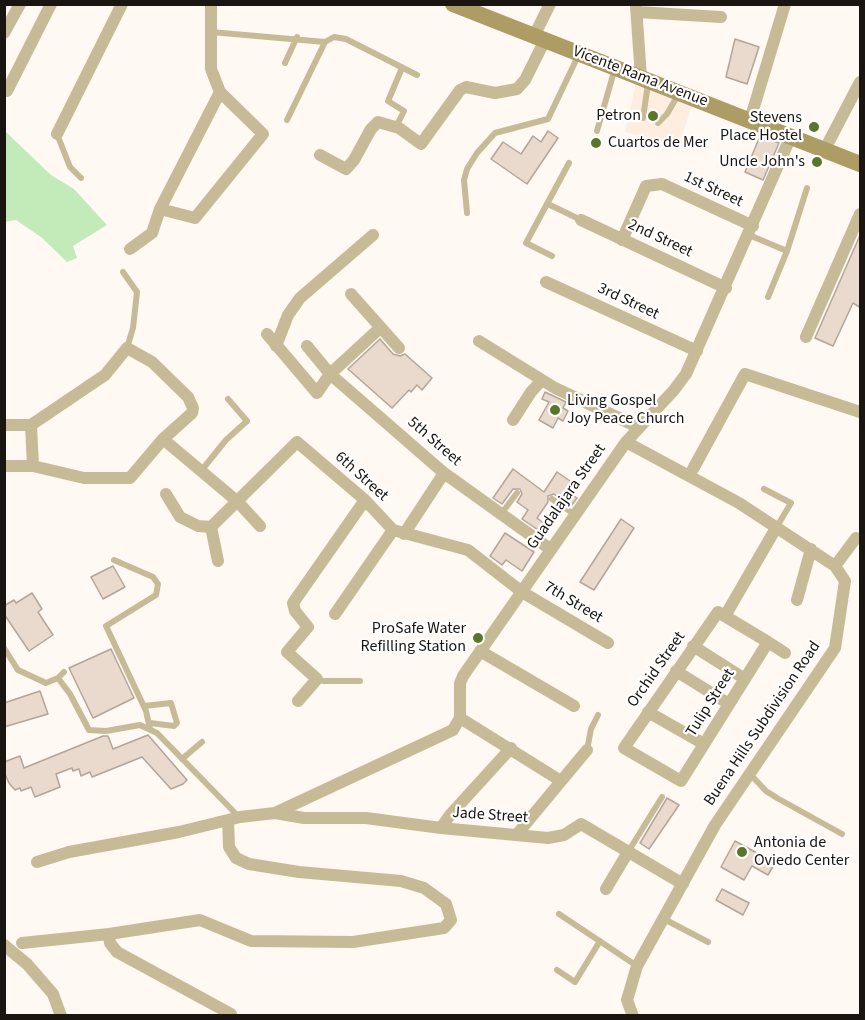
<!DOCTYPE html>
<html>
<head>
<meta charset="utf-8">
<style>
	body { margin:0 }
	#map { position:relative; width:865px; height:1020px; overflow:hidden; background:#fff8f3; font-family:"Source Sans 3",sans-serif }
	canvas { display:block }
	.frame { position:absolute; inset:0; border:6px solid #1a1510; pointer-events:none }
</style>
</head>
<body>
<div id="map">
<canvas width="865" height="1020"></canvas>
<div class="frame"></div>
</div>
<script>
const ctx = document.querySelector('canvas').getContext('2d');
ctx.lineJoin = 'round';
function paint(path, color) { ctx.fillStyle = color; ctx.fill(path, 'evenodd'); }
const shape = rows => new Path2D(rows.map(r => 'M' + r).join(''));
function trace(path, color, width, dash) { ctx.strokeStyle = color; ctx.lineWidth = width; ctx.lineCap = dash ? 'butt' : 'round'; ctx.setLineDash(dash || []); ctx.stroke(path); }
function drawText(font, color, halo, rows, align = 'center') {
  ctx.font = font + ' "Source Sans 3",sans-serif'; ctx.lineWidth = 4.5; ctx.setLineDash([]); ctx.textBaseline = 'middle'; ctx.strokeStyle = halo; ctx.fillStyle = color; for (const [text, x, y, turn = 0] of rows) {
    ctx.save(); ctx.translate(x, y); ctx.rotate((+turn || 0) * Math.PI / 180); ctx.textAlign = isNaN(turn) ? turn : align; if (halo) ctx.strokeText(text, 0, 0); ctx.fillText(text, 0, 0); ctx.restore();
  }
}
const built = shape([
	[636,84,692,105,679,145,625,132]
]);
const green = shape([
	[4,130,51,175,74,189,107,225,73,246,77,258,67,262,41,237,16,220,5,222]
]);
const building = shape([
	[735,39,759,47,747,84,726,77,735,39],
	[548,131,558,138,527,184,491,159,503,142,521,154,533,136,541,142,548,131],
	[760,136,779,143,763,180,745,172,760,136],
	[861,233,861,308,853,303,833,346,815,338,861,233],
	[380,339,393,354,400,356,405,354,432,378,422,390,417,385,411,392,409,390,392,408,348,369,380,339],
	[545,392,566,402,563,408,568,411,563,421,558,418,553,428,539,420,549,402,542,399,545,392],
	[513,469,544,492,557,472,573,483,567,491,577,498,571,506,554,494,548,496,548,502,537,518,546,525,541,532,522,519,528,510,517,502,522,494,520,489,513,489,502,504,493,498,513,469],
	[621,519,634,528,594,590,580,582,621,519],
	[505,533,534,552,522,571,506,560,502,565,490,556,505,533],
	[113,566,125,587,103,599,91,577,113,566],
	[32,593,42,609,38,612,53,635,29,651,4,614,4,606,14,600,16,603,32,593],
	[111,649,134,698,93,718,69,668,111,649],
	[40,691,48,714,4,727,4,703,40,691],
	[148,735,187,780,183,784,171,789,142,757,92,777,90,772,81,776,79,769,73,771,72,768,56,774,60,787,35,797,31,787,21,791,20,788,15,790,9,783,4,772,4,762,20,756,24,768,103,736,108,736,113,749,148,735],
	[667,798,679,805,649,849,640,843,667,798],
	[735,841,775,863,768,875,752,866,744,880,721,867,735,841],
	[722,889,749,903,743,915,716,900,722,889]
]);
const service = shape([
	[211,32,325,42,334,37,346,39,417,75],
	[285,63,297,37],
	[643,118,648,84],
	[287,120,325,42],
	[658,123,667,114,678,95],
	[396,127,404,111,388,101,402,68],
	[597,131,615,68],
	[57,134,70,167,81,178],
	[548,204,581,220],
	[467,213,464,180,467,169,477,153,495,133,548,119,579,54],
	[749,235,787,251],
	[552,256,526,243,569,163],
	[123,272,137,292,133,328,127,348],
	[768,297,787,251,807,188],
	[201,471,226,440,247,421,228,399],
	[764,489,791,503,776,528],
	[552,499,574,514],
	[501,514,517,493],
	[114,560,153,577,158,584,156,595,106,626,146,711,150,729],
	[4,648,18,670,46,683,58,678],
	[64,672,58,678,70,694,89,730,106,731,140,725,157,733,239,817],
	[317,679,323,681,360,681],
	[144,706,171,703,177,723,174,726,150,723],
	[587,750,591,729,598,715],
	[182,759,202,742],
	[750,774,766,791,777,798,842,834],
	[628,852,662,797],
	[559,914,637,966],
	[664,919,708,942],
	[557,970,575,982,600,941]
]);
const minor = shape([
	[636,6,641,77],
	[637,12,721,17],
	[4,33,20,4],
	[534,36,550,4],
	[7,91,51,4],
	[750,120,785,4],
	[57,134,122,4],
	[825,149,860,82],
	[320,155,346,169,354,160,371,129,378,122,399,128,421,144,460,90,466,87,495,93,517,89,525,80,545,40],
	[160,209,195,218,263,134,220,92,211,69,211,4],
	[581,220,726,288],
	[622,240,646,186,662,184,753,226],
	[130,249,152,233,160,209,220,92],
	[546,282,697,351],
	[351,294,399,348],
	[267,334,317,393,330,374,380,328],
	[806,337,860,214],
	[479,341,555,388,638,427],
	[276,346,288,315,300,298,373,235],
	[307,346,330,374,444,473,550,549],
	[513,420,531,392,542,380],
	[4,425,31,425,105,375,127,348,152,362,188,397,193,408,192,413,163,439,130,478,84,478,33,466,4,466],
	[31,425,33,466],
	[163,439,238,502,260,526],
	[626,442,739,503,835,566,845,581,835,648,715,825,637,966,627,1000,633,1016],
	[693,469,745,374,860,412],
	[166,494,180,517,198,526,211,527,297,442,365,500,393,530,468,550,522,592,608,643],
	[211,527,218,561],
	[404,534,444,473],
	[835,566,856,538],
	[797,600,811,549],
	[335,614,393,530],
	[725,616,776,528],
	[768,642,681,781,624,748,718,612,768,642,785,653],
	[693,646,745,679],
	[480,651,574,706],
	[676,671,729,704],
	[298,701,317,679,287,652,308,627,295,611,293,603,365,500],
	[648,712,704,744],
	[460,718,460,683,463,676,626,442,674,390,686,374,791,136],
	[460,718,561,781],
	[275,813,304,818,366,818,441,828,548,838,564,835,581,824,683,884],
	[441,828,450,815,511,748],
	[518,833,587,750],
	[37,862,69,852,179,832,240,817,275,813,453,730,460,718],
	[606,889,628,852],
	[109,934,110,943,117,952,231,1014],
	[22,943,109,934,200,920,251,941,353,942,444,928,451,920,446,904,424,888,401,881,299,872,249,864,236,858,229,847,228,820],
	[4,945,27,964,53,994,61,1016]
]);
const secondary = shape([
	[453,4,860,164]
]);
const markers = [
	[653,116,6,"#59772c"],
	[814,127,6,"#59772c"],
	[596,143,6,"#59772c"],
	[817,162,6,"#59772c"],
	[555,410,6,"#59772c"],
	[478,638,6,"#59772c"],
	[742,852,6,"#59772c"]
];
const streetNames = [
	["Vicente Rama Avenue",640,77,21],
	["1st Street",713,190,25],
	["2nd Street",660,239,25],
	["3rd Street",628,302,25],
	["5th Street",434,442,41],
	["6th Street",361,477,42],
	["Guadalajara Street",567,497,-55],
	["7th Street",573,603,31],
	["Orchid Street",657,670,-55],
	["Tulip Street",711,703,-58],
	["Buena Hills Subdivision Road",763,724,-56],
	["Jade Street",490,816,4]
];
const poiNames = [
	["Petron",641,116],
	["Stevens",802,118],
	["Place Hostel",802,136],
	["Cuartos de Mer",608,143,"left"],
	["Uncle John's",805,162],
	["Living Gospel",567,401,"left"],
	["Joy Peace Church",567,419,"left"],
	["ProSafe Water",466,629],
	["Refilling Station",466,647],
	["Antonia de",754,843,"left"],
	["Oviedo Center",754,861,"left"]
];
paint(built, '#ffeddf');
paint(green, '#c3ebba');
paint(building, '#eadace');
trace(building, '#b3a599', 1.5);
trace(service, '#c7bb97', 6);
trace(minor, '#c7bb97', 12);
trace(secondary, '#ae9c65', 16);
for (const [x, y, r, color] of markers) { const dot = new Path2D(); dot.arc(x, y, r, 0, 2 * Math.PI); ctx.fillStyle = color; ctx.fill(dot); trace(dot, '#fff', 2); }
drawText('16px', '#1a1510', '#fff', streetNames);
drawText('16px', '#1a1510', '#fff', poiNames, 'right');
</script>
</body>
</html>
